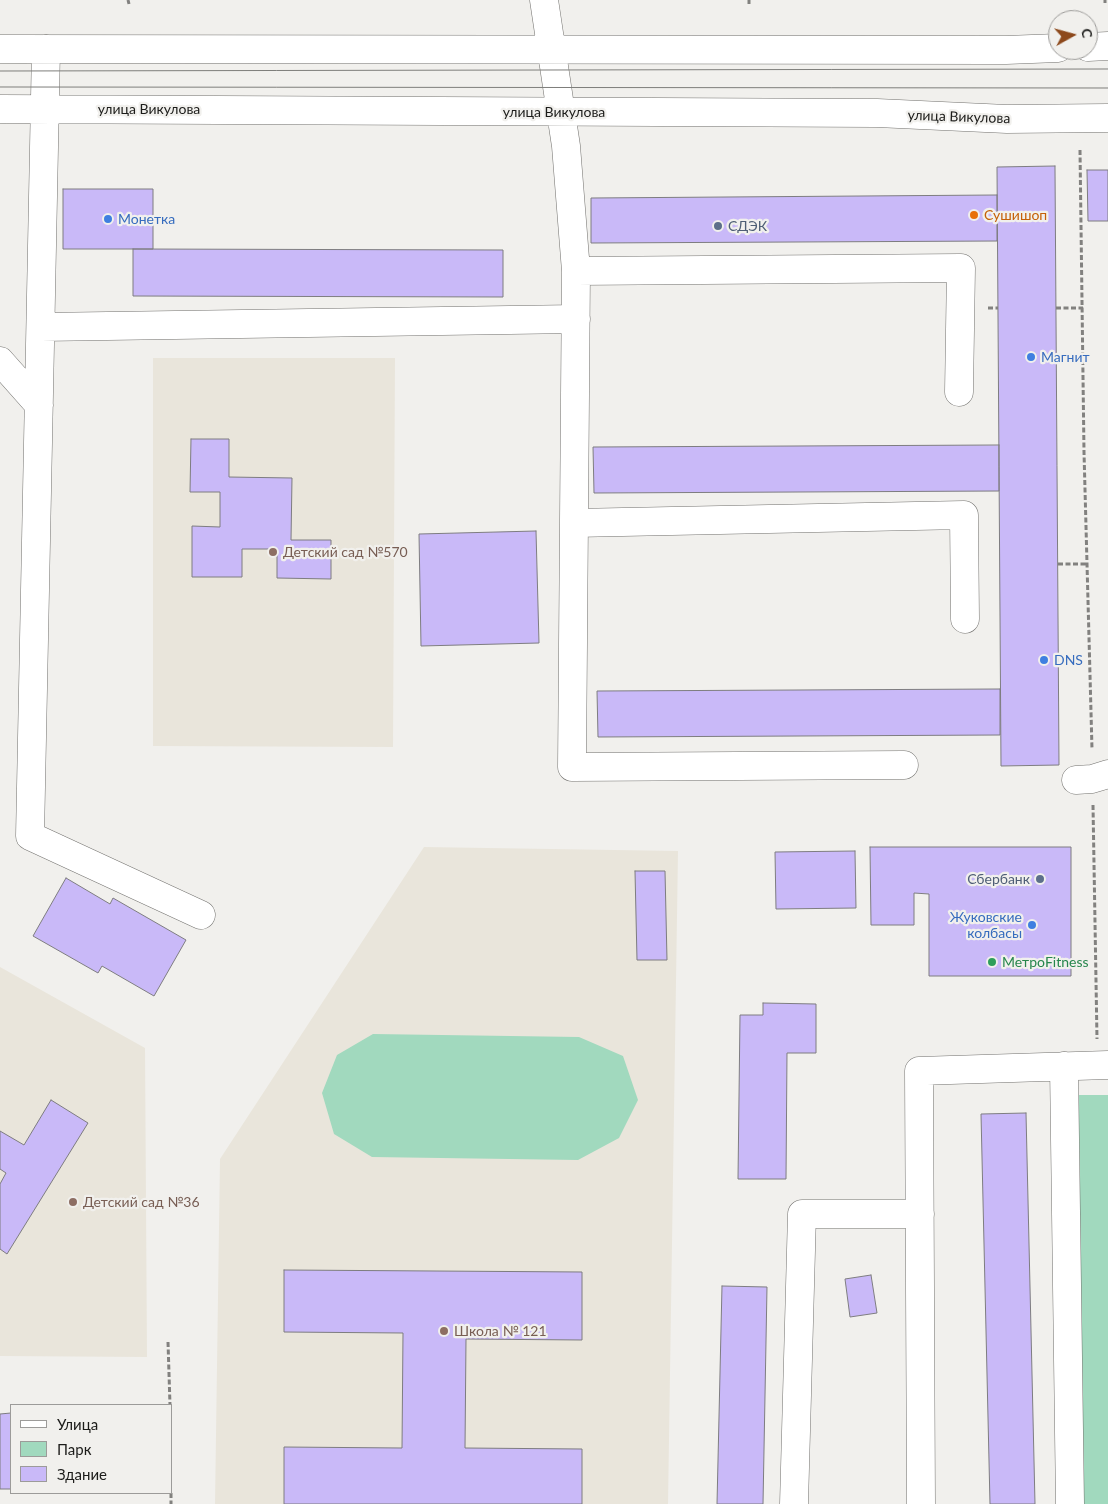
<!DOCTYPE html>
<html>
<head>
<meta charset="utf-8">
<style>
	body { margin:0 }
	#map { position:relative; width:1108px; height:1504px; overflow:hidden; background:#f1f0ed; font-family:Lato,sans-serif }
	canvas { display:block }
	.legend { position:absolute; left:10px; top:1404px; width:162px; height:90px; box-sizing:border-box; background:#f1f0ed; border:1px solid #9c9b99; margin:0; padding:6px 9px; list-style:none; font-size:15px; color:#1c1c1a }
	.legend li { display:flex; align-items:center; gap:10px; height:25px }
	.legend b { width:25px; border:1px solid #9c9b99 }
	.north { position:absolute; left:1048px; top:10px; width:50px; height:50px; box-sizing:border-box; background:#f1f0ed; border:1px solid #9c9b99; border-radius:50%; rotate:83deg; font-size:14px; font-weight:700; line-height:20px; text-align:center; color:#1c1c1a }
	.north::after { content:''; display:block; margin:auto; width:18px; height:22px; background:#8d491c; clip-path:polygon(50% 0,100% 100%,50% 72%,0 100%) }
</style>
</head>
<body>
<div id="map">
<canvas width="1108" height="1504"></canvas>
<ul class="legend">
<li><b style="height:6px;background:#fff"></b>Улица</li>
<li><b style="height:14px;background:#a1d9be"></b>Парк</li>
<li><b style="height:14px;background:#c9b9f8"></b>Здание</li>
</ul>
<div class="north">С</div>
</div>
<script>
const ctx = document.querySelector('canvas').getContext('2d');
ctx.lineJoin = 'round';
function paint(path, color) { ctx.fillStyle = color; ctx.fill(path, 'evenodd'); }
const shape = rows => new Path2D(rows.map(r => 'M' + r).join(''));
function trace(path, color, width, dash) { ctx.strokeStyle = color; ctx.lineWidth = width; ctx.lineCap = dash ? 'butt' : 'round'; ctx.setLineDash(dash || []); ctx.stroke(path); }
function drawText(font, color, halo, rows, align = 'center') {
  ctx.font = font + ' Lato,sans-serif'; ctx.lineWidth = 4.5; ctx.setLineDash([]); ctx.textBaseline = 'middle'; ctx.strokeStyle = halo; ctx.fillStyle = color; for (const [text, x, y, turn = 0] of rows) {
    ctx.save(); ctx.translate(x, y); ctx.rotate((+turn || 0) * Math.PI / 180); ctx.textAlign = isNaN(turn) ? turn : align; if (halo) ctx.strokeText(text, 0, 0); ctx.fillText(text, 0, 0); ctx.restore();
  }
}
const built = shape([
	[153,358,395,358,393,747,153,746],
	[424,847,678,851,668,1504,215,1504,220,1159],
	[0,967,145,1048,147,1357,0,1356]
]);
const green = shape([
	[373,1034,579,1037,623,1056,638,1100,619,1138,578,1160,372,1157,334,1134,322,1093,337,1055],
	[1079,1095,1108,1095,1108,1504,1080,1504]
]);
const building = shape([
	[1055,166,1059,765,1001,766,997,167,1055,166],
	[1087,170,1108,170,1108,221,1088,221,1087,170],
	[63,189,153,189,153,249,63,249,63,189],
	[997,195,997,241,591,243,591,198,997,195],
	[133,249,503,250,503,297,133,296,133,249],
	[191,439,229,439,229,477,292,478,291,540,331,540,331,579,277,578,277,549,242,549,242,577,192,577,192,526,220,527,220,492,190,492,191,439],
	[999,445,999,491,594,493,593,447,999,445],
	[536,531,539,643,421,646,419,534,536,531],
	[1000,689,1000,735,598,737,597,691,1000,689],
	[870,847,1071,847,1071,976,929,976,929,894,914,893,914,925,871,925,870,847],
	[855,851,856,908,776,909,775,852,855,851],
	[635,871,665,871,667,960,637,960,635,871],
	[66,878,110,904,113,898,186,940,154,996,102,966,98,973,33,936,66,878],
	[763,1003,816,1004,816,1053,787,1053,786,1179,738,1179,740,1015,763,1015,763,1003],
	[51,1100,88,1123,7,1254,0,1249,0,1184,6,1173,0,1169,0,1131,24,1145,51,1100],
	[1026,1113,1035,1504,990,1504,981,1114,1026,1113],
	[284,1270,582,1272,582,1340,466,1339,465,1448,582,1449,582,1504,284,1504,284,1447,402,1448,403,1333,284,1332,284,1270],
	[871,1275,877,1313,850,1317,845,1279,871,1275],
	[722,1286,767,1287,763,1504,717,1504,722,1286],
	[11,1413,11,1489,0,1489,0,1414,11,1413]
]);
const path = shape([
	[128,0,129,4],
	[1105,0,1105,3],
	[749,4,749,0],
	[1080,150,1084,452,1092,749],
	[988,308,998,308],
	[1056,308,1083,308],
	[1058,564,1088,564],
	[1093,805,1097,1039],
	[168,1342,170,1405],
	[171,1493,171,1504]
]);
const minor = shape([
	[544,0,566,146,576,271,572,767,904,765],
	[1088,47,1108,46],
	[0,49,1006,50,1058,48],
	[46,49,30,836,201,915],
	[0,109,877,113,1007,119,1108,118],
	[576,271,961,268,959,392],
	[41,327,576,319],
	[0,361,39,405],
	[574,523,964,515,965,619],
	[1076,780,1092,779,1108,774],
	[1064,1066,1070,1504],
	[794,1504,802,1214,920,1214],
	[921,1504,919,1071,1108,1065]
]);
const tram = shape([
	[0,71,1108,69],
	[0,87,1108,88]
]);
const markers = [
	[974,215,5,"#e8710a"],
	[108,219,5,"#3f7fe0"],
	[718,226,5,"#5c6f8a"],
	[1031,357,5,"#3f7fe0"],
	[273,552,5,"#8d6e63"],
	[1044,660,5,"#3f7fe0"],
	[1040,879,5,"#5c6f8a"],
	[1032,925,5,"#3f7fe0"],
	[992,962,5,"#2e9e5b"],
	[73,1202,5,"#8d6e63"],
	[444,1331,5,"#8d6e63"]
];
const streetNames = [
	["улица Викулова",149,109],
	["улица Викулова",554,112],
	["улица Викулова",959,117,2]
];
const foodNames = [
	["Сушишоп",984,215]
];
const shopNames = [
	["Монетка",118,219],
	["Магнит",1041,357],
	["DNS",1054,660],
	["Жуковские",1022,917,"right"],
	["колбасы",1022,933,"right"]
];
const serviceNames = [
	["СДЭК",728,226],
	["Сбербанк",1030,879,"right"]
];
const educationNames = [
	["Детский сад №570",283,552],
	["Детский сад №36",83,1202],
	["Школа № 121",454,1331]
];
const leisureNames = [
	["МетроFitness",1002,962]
];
paint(built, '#e9e5db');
paint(green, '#a1d9be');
paint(building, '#c9b9f8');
trace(building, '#7e7d80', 1);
trace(minor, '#73726f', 29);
trace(path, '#82817f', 3, [5, 2.5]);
trace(minor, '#fff', 28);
trace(tram, '#7e7e7b', 1);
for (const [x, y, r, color] of markers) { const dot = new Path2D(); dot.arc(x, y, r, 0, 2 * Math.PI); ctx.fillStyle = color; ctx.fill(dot); trace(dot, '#f1f0ed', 2); }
drawText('14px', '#1c1c1a', '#f1f0ed', streetNames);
drawText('14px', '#c56008', '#f1f0ed', foodNames, 'left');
drawText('14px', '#366cbe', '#f1f0ed', shopNames, 'left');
drawText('14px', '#4e5e75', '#f1f0ed', serviceNames, 'left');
drawText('14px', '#785e54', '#f1f0ed', educationNames, 'left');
drawText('14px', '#27864d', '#f1f0ed', leisureNames, 'left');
</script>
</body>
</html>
